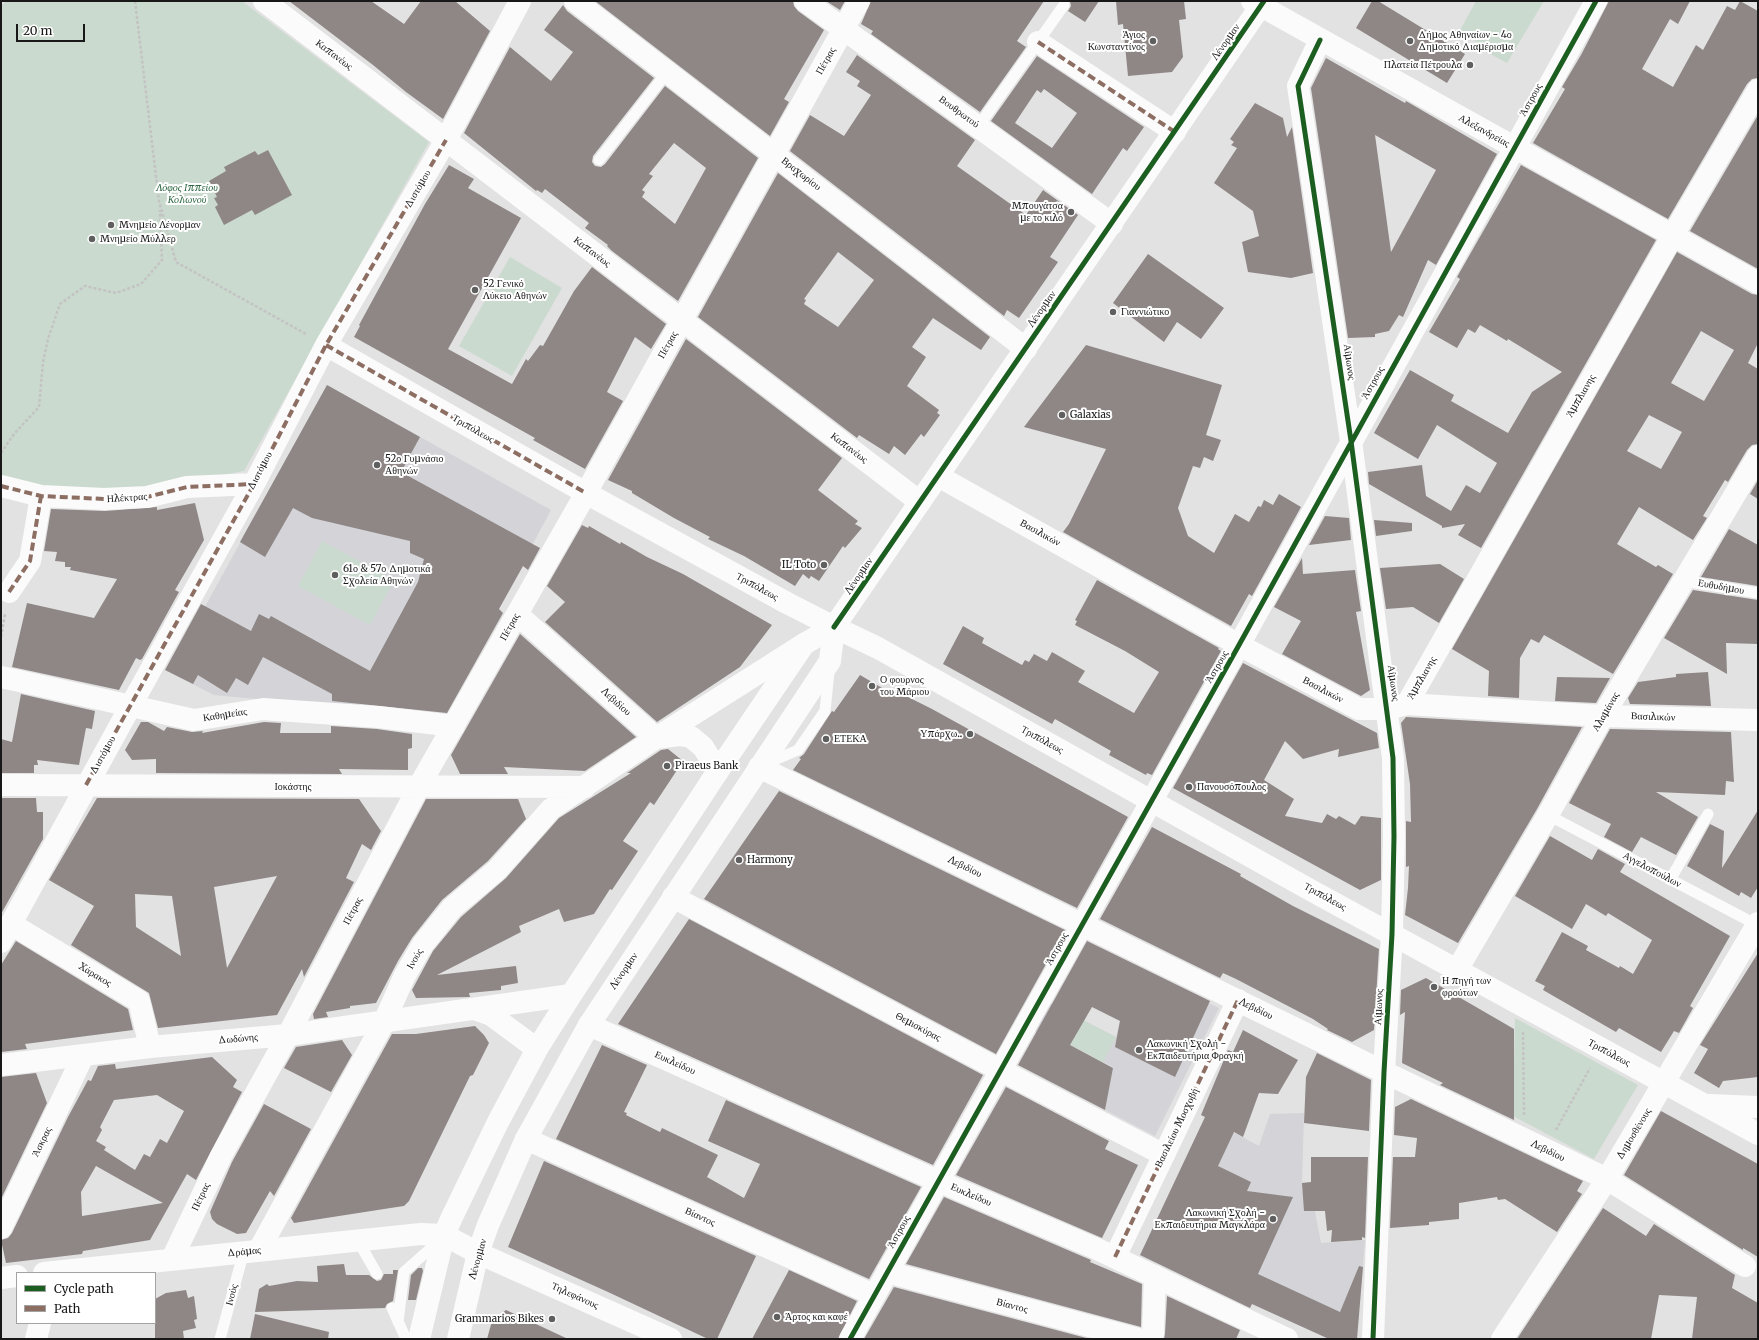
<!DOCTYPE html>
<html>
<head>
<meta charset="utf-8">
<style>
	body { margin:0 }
	#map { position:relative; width:1759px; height:1340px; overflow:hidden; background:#e2e2e2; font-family:Merriweather,serif }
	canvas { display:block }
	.frame { position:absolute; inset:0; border:2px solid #181819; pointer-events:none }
	.legend { position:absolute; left:16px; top:1272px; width:140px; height:52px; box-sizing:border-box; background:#fff; border:1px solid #a3a3a3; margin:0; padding:5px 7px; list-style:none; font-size:12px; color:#181819 }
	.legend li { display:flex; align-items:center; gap:8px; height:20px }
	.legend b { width:20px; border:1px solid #a3a3a3 }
	.scale { position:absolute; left:16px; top:24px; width:69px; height:18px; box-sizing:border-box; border:2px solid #181819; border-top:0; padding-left:5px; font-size:12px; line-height:14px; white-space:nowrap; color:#181819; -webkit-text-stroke:3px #fff; paint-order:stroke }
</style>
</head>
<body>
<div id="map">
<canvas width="1759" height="1340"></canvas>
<div class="frame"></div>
<ul class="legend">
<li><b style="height:5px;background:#1b5e20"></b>Cycle path</li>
<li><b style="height:5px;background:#8d6e63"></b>Path</li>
</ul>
<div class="scale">20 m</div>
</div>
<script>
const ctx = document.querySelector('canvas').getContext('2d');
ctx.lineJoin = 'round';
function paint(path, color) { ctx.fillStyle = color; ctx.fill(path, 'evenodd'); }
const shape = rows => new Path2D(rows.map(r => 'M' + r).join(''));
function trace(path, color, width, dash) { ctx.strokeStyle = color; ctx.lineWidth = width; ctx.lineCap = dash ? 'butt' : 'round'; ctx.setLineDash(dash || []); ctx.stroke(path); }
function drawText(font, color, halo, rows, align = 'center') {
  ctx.font = font + ' Merriweather,serif'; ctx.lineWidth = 4; ctx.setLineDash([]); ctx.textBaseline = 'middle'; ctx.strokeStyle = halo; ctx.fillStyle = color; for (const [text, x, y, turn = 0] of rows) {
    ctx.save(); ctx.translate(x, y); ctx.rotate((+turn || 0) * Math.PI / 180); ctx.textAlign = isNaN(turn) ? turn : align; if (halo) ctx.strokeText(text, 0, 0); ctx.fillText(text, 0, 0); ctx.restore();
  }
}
const built = shape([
	[327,385,551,510,513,581,410,662,383,647,358,709,214,695,169,672],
	[1132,967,1219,1008,1155,1136,1105,1110,1113,1067,1076,1048,1066,1048,1033,1030,1050,1003,1116,1037],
	[1304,1113,1302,1183,1315,1182,1331,1211,1315,1211,1321,1243,1365,1240,1357,1334,1355,1339,1329,1339,1202,1281,1205,1191,1205,1117,1259,1146,1270,1114]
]);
const green = shape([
	[6,1,242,1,429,142,244,471,143,490,70,491,1,478,1,6],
	[1476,1,1544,1,1507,63,1479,48,1481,44,1459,32],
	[510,257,562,288,512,376,459,346],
	[322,541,394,580,370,625,298,586],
	[1056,1006,1116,1037,1103,1062,1043,1030],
	[1515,1018,1638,1085,1594,1159,1513,1116]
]);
const building = shape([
	[289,1,371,1,404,24,421,1,455,1,490,31,443,119,406,92,373,65],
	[595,1,793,1,794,6,798,11,824,30,784,99,789,102,770,136],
	[826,1,845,1,840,10],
	[871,1,1044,1,1017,41,1026,47,980,112,871,34,873,31,861,24],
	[1070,1,1099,1,1085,22,1068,11,1071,6],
	[1116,1,1184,1,1186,19,1179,20,1183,57,1172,72,1128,76,1123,24,1118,25],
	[1372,1,1378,1,1465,54,1447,83,1356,28],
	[1609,1,1690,1,1678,24,1670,19,1642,69,1673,87,1696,45,1703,50,1727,6,1735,10,1740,1,1758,11,1758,78,1752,79,1747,84,1668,219,1533,143,1565,89,1562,87,1581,55],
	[563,5,567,11,654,78,593,156,592,162,595,166,601,167,605,164,665,86,758,158,678,301,612,251,607,246,608,245,585,228,589,223,545,189,542,193,537,190,536,191,464,133,510,47,551,81,573,52,544,30],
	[674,143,706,168,675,224,642,197,645,192,642,190,653,176,649,174],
	[857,55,975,140,957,166,1026,215,1043,190,1078,215,1050,257,1058,262,1019,318,1007,310,1004,316,790,151,810,115,844,136,871,95,857,86,860,81,846,72],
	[1037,56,1144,127,1127,151,1123,148,1092,194,991,121],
	[1044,89,1077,113,1052,148,1015,123,1037,90,1041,93],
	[1326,58,1405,103,1406,101,1497,154,1436,265,1428,260,1403,317,1399,315,1389,331,1375,334,1375,337,1348,338,1311,88],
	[1375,135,1436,170,1391,252],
	[1255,103,1283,118,1287,137,1292,127,1313,273,1291,278,1248,272,1242,242,1259,236,1253,211,1214,183,1237,148,1231,145,1234,142,1230,139],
	[1758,115,1758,269,1690,231],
	[268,150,292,195,255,215,252,210,224,225,215,207,218,205,214,198,217,197,209,181,226,171,224,167,255,151,258,155],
	[449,165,474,179,468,188,521,218,448,349,512,384,526,359,528,361,540,345,543,346,574,291,592,267,666,324,651,349,635,337,607,392,623,401,585,469,533,440,535,438,354,337,360,326,359,325,425,204],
	[1521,165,1656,240,1481,548,1458,535,1465,524,1442,528,1442,526,1369,484,1368,472,1422,465,1426,496,1451,511,1466,485,1480,493,1497,463,1437,425,1418,459,1374,433,1410,370,1454,395,1451,401,1508,433,1532,392,1562,372,1508,339,1507,341,1480,325,1475,333,1468,329,1457,348,1429,332,1460,279,1457,277],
	[778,173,990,337,981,350,933,318,912,347,926,357,907,386,939,410,937,413,940,415,924,437,921,434,905,455,894,446,889,454,859,435,857,438,698,317],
	[838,252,874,280,838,327,804,304,806,300,804,299],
	[1677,252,1752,294,1758,295,1758,343,1748,363,1758,369,1758,444,1752,445,1747,450,1728,482,1725,480,1703,516,1707,518,1693,540,1639,507,1617,544,1656,567,1658,565,1673,574,1613,674,1544,635,1539,643,1531,639,1520,658,1519,698,1488,696,1489,671,1452,649],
	[1701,331,1734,350,1704,401,1671,383],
	[1649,415,1682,432,1661,469,1627,451],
	[1148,254,1224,308,1201,339,1177,322,1164,342,1113,303],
	[686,339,842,458,818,490,858,521,855,524,862,528,845,548,843,546,819,581,811,576,809,579,803,574,795,586,744,556,708,539,710,537,674,518,632,493,632,491,608,480],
	[1086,345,1222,385,1206,435,1221,440,1213,461,1204,457,1200,468,1193,466,1178,508,1188,536,1214,553,1235,514,1249,522,1258,506,1261,507,1264,500,1273,505,1279,494,1301,507,1252,596,1249,594,1231,626,1063,532,1069,524,1106,449,1024,427],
	[327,385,420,437,401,472,540,548,528,570,523,566,499,609,503,613,447,713,332,701,332,694,263,657,248,685,236,678,227,693,198,675,193,684,165,670,201,604,251,631,259,614,269,619,271,616,370,671,418,582,424,559,410,553,410,541,312,518,293,508,265,557,240,542],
	[1758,480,1758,499,1750,494],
	[195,503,204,540,175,590,179,592,142,659,140,660,136,658,119,690,12,667,27,603,94,618,117,579,70,570,71,567,65,567,65,562,55,561,57,552,44,551,51,509,105,511,157,507,157,510],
	[1325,516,1349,518,1351,540,1309,545],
	[1374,520,1412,523,1412,531,1376,536],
	[582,525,588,528,589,526,620,544,621,542,647,557,683,574,772,625,740,667,657,722,545,622,565,602,547,586],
	[1729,529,1758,545,1758,586,1701,577],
	[1302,558,1303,574,1355,570,1361,611,1356,612,1370,690,1361,696,1282,654,1301,621,1274,607],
	[1440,564,1464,579,1439,623,1413,607,1386,609,1380,568],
	[1097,580,1219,648,1218,649,1221,651,1152,775,1147,773,1146,775,1109,755,1111,751,1055,719,1052,724,943,664,963,626,984,638,982,643,1022,665,1025,660,1029,662,1034,654,1047,661,1052,652,1085,671,1078,682,1134,713,1159,672,1125,651,1075,625,1077,621,1075,620],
	[1693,590,1758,600,1758,644,1726,643,1727,674,1664,638],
	[520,634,636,737,585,771,504,767,508,774,460,774,451,755],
	[1243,663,1377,733,1379,748,1338,757,1339,749,1303,759,1285,741,1264,780,1294,799,1285,816,1322,823,1327,814,1336,819,1339,816,1355,825,1361,816,1381,818,1381,880,1360,890,1173,788],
	[1708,672,1711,706,1630,704,1628,698,1638,682,1676,677,1676,674],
	[860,675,894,695,896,691,932,709,1128,817,1077,908,793,770,801,759,799,758,804,754,832,711,834,712],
	[1557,677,1610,678,1596,703,1555,701],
	[21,694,95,711,92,729,86,728,79,765,37,760,38,765,34,765,34,773,1,773,1,739,12,742],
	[1406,717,1582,727,1537,809,1458,943,1405,915,1408,888,1409,866,1406,867,1406,821,1411,822,1410,784,1401,723],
	[141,722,148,722,164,731,167,727,192,732,203,731,202,733,264,722,281,723,280,733,331,733,331,726,377,729,412,734,412,748,408,749,408,770,339,769,342,774,156,773,156,759,132,760,125,750],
	[1610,729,1731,732,1734,782,1726,781,1725,795,1656,792,1698,817,1676,855,1641,837,1632,852,1604,837,1611,824,1569,803],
	[668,749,683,761,654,805,650,802,623,841,638,851,612,890,610,889,594,914,564,922,559,909,519,926,521,932,437,975,516,966,518,983,501,986,501,990,469,993,470,997,416,998,412,990,433,951,461,917,506,878,559,818,631,773,627,773,661,750],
	[779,791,1065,930,996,1054,704,899],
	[1,798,36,798,37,812,43,812,43,839,1,914],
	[97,798,359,799,381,831,371,850,362,844,346,878,354,882,304,977,302,969,277,1015,158,1028,149,993,71,945,94,906,49,880],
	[277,876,227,968,214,887],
	[135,894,172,896,181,956,136,927],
	[426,799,518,799,526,819,488,861,442,900,412,938,398,961,376,1003,350,1006,350,1008,326,1012,328,1017,314,1019,313,1014],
	[1758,810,1758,887,1751,898,1741,892,1739,896,1687,866,1710,824,1724,831,1722,868],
	[1152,827,1241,874,1240,876,1293,906,1379,949,1374,1030,1352,1042,1327,1030,1328,1029,1313,1019,1236,979,1223,973,1220,978,1100,919],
	[1550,836,1592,860,1598,849,1625,864,1620,872,1730,936,1690,1006,1693,1008,1679,1033,1674,1031,1661,1052,1619,1028,1616,1032,1543,990,1545,986,1535,981,1562,932,1588,946,1586,950,1619,968,1620,966,1633,974,1652,940,1608,913,1606,916,1586,904,1572,929,1515,896],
	[689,919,983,1075,933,1165,618,1024],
	[16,941,128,1009,133,1030,25,1044,27,1049,1,1052,1,965],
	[1087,941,1210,1001,1175,1077,1115,1047,1120,1021,1092,1007,1070,1045,1113,1068,1105,1110,1018,1065],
	[1758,953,1758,1077,1723,1081,1719,1088,1694,1073,1708,1049,1700,1045],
	[1426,978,1514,1029,1514,1120,1440,1085,1443,1083,1402,1063,1405,1012,1400,1015,1401,990],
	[475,1026,484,1035,489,1043,473,1075,470,1076,409,1201,404,1206,397,1207,294,1223,291,1218,392,1034,416,1034],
	[1243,1030,1298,1060,1278,1094,1259,1093,1243,1137,1234,1132,1218,1166,1251,1182,1247,1191,1293,1197,1258,1274,1340,1312,1359,1266,1363,1267,1357,1339,1329,1339,1252,1304,1250,1308,1140,1255,1205,1117,1201,1115,1228,1050,1233,1052],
	[342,1040,352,1055,331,1092,284,1068,296,1047],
	[602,1045,647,1065,624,1112,627,1113,626,1115,660,1132,662,1128,718,1155,707,1177,744,1198,760,1164,708,1141,726,1100,921,1187,869,1279,556,1139],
	[1317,1053,1371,1080,1369,1131,1304,1123,1306,1077],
	[212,1057,237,1080,233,1087,242,1092,196,1180,187,1174,150,1240,83,1251,82,1254,6,1263,1,1240,8,1238,12,1233,68,1117,88,1080,91,1081,98,1066,115,1064,116,1069],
	[157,1095,184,1111,167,1143,160,1139,150,1157,144,1154,135,1170,104,1150,106,1147,96,1141,102,1130,100,1127,114,1100],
	[96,1166,128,1184,163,1203,82,1216,81,1192],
	[36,1073,47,1103,1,1199,1,1077],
	[1006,1087,1109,1141,1105,1149,1138,1165,1102,1238,956,1175],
	[1411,1099,1583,1181,1577,1191,1582,1194,1557,1232,1505,1199,1498,1200,1497,1197,1459,1203,1459,1219,1429,1222,1429,1225,1390,1228,1393,1157,1415,1157,1417,1138,1394,1135,1395,1107],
	[264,1104,311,1129,274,1196,270,1191,246,1233,237,1234,217,1224,212,1219,210,1212,232,1162],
	[1661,1111,1758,1164,1758,1257,1743,1248,1743,1250,1624,1175],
	[1311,1157,1368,1157,1365,1238,1362,1237,1362,1240,1331,1242,1332,1230,1327,1231,1325,1211,1304,1211,1302,1183,1311,1182],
	[544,1161,756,1256,717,1339,708,1339,608,1292,508,1247],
	[944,1197,1091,1260,1090,1262,1142,1284,1141,1327,906,1264],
	[1603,1208,1646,1236,1654,1224,1735,1275,1732,1288,1758,1303,1758,1339,1692,1339,1697,1297,1659,1295,1651,1339,1517,1339],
	[344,1264,346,1275,369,1275,377,1281,381,1280,384,1274,393,1274,393,1270,398,1270,393,1301,387,1304,385,1308,255,1312,259,1289,267,1284,269,1286,297,1281,318,1282,317,1266],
	[418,1268,422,1268,423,1271,416,1300,408,1300,411,1275],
	[789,1270,857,1301,838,1339,752,1339],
	[894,1287,1090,1339,864,1339],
	[186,1290,188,1298,194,1296,197,1319,194,1320,196,1328,183,1331,184,1339,155,1339,155,1299,166,1293],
	[1167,1296,1240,1330,1236,1339,1164,1339,1165,1334],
	[506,1310,568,1339,487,1339,492,1321],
	[255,1314,329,1332,328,1339,250,1339]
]);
const path = shape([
	[135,1,159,201,176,262,306,334],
	[1,453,14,434,39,407,43,362,48,339,60,304,85,286,116,293,141,284,162,260,160,210],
	[1,637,5,614],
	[1523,1032,1524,1115],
	[1556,1130,1590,1068]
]);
const lane = shape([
	[978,127,1064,5],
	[599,160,668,71],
	[1683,581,1758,593],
	[765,764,798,750,825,711,829,671],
	[1548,815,1757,925],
	[1670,880,1708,814],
	[357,1239,377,1274],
	[392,1308,406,1339],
	[398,1322,404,1272,440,1240],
	[220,1339,244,1251]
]);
const street = shape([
	[264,1,920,502],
	[575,1,1026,349],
	[805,1,1112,224],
	[1320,40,1298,86,1351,441,1393,758,1394,837,1392,934,1384,1072,1373,1339],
	[1038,42,1175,132],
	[938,476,1239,645,1359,709,1387,709,1407,704,1603,716,1758,720],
	[1,486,41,496,104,499,147,497,187,487,254,484],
	[9,592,30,561,41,496],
	[517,614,656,738,679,735,691,737,703,747,718,771],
	[834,627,878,648,1314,892,1758,1134],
	[1,677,194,720,263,709,378,717,454,726],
	[1407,704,1673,235,1758,90],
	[759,767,1384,1072,1607,1179,1745,1266],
	[1,785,585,787],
	[673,897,1000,1070,1164,1155],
	[11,924,139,1001,150,1047],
	[1,942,130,707,254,484,326,345,446,140,520,1],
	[1457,970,1548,815,1603,716,1758,456],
	[589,1025,938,1181,1097,1249,1287,1339],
	[1709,1105,1758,1107],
	[526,1139,874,1295],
	[1,1228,83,1056],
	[259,1250,384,1022,404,977,423,944,452,908,497,870,551,809,656,738,804,644],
	[478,1253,671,1339],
	[1115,1257,1238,1000],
	[172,1259,221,1156,288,1035,418,788,586,493,326,345],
	[887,1272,1138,1339],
	[36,1339,40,1323],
	[850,1339,1239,645,1596,1],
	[1148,1339,1153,1334,1155,1276],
	[1502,1339,1607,1179,1758,923]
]);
const secondary = shape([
	[1252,1,1758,283],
	[834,627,787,603,586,493,859,1],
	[474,1009,491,1015,537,1049],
	[1,1065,150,1047,288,1035,571,995],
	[44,1273,421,1234,444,1235,478,1253],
	[1,1278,17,1276],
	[419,1339,444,1235,452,1217,498,1122,537,1049,571,995,718,771,804,644,834,627,1264,1],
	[458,1339,478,1253,488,1225,526,1139,589,1025,830,661,834,627]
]);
const quiet = shape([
	[1038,42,1175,132],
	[326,345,586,493],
	[1,486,41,496,104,499,147,497,187,487,254,484],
	[9,592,30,561,41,496],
	[86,785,254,484,326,345,446,140],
	[1115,1257,1238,1000]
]);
const cycleway = shape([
	[1320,40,1298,86,1351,441,1393,758,1394,837,1392,934,1384,1072,1373,1339],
	[834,627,1264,1],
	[850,1339,1239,645,1596,1]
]);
const markers = [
	[1153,41,4,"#5f5f5f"],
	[1410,41,4,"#5f5f5f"],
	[1470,65,4,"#5f5f5f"],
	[1071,212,4,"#5f5f5f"],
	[111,225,4,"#5f5f5f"],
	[92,239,4,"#5f5f5f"],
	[475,290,4,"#5f5f5f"],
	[1113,312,4,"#5f5f5f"],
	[1062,415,4,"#5f5f5f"],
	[377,465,4,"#5f5f5f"],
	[824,565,4,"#5f5f5f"],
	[335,575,4,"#5f5f5f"],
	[872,686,4,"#5f5f5f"],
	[970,734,4,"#5f5f5f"],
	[826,739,4,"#5f5f5f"],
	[667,766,4,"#5f5f5f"],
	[1189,787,4,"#5f5f5f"],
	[739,860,4,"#5f5f5f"],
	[1434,987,4,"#5f5f5f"],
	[1139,1050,4,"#5f5f5f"],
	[1273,1219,4,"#5f5f5f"],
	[777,1317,4,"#5f5f5f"],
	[552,1319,4,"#5f5f5f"]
];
const poiNames = [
	["Άγιος",1145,35,"right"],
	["Κωνσταντίνος",1145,47,"right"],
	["Δήμος Αθηναίων - 4ο",1418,35],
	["Δημοτικό Διαμέρισμα",1418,47],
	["Πλατεία Πέτρουλα",1462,65,"right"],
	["Μπουγάτσα",1063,206,"right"],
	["με το κιλό",1063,218,"right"],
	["Μνημείο Λένορμαν",119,225],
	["Μνημείο Μύλλερ",100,239],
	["52 Γενικό",483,284],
	["Λύκειο Αθηνών",483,296],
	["Γιαννιώτικο",1121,312],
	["Galaxias",1070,415],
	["52ο Γυμνάσιο",385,459],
	["Αθηνών",385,471],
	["IL Toto",816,565,"right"],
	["61ο & 57ο Δημοτικά",343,569],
	["Σχολεία Αθηνών",343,581],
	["Ο φουρνος",880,680],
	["του Μάριου",880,692],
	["Υπάρχω..",962,734,"right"],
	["ΕΤΕΚΑ",834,739],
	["Piraeus Bank",675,766],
	["Πανουσόπουλος",1197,787],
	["Harmony",747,860],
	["Η πηγή των",1442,981],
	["φρούτων",1442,993],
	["Λακωνική Σχολή -",1147,1044],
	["Εκπαιδευτήρια Φραγκή",1147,1056],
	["Λακωνική Σχολή -",1265,1213,"right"],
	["Εκπαιδευτήρια Μαγκλάρα",1265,1225,"right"],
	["Άρτος και καφέ",785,1317],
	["Grammarios Bikes",544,1319,"right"]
];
const streetNames = [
	["Λένορμαν",1226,42,-55],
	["Καπανέως",334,55,37],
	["Πέτρας",826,61,-61],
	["Άστρους",1531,100,-61],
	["Βουθρωτού",959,112,36],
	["Αλεξανδρείας",1484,131,29],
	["Βραχωρίου",801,174,38],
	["Διστόμου",418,189,-60],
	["Καπανέως",592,252,37],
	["Λένορμαν",1042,309,-55],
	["Πέτρας",668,345,-61],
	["Αίμωνος",1349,362,82],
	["Άστρους",1373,383,-61],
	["Άμπλιανης",1581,396,-60],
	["Τριπόλεως",473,429,30],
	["Καπανέως",849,448,37],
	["Διστόμου",260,471,-62],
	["Ηλέκτρας",127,498,-4],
	["Βασιλικών",1040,533,29],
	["Λένορμαν",859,576,-56],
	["Τριπόλεως",757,587,29],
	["Ευθυδήμου",1721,587,10],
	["Πέτρας",510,627,-61],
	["Άστρους",1217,667,-60],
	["Άμπλιανης",1422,678,-60],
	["Αίμωνος",1393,683,82],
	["Βασιλικών",1323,690,28],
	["Λεβιδίου",616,702,42],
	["Αλαμάνας",1606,712,-60],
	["Καθημείας",225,715,-9],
	["Βασιλικών",1653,717,2],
	["Τριπόλεως",1042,740,29],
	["Διστόμου",103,755,-61],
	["Ιοκάστης",293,787],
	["Λεβιδίου",965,867,26],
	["Αγγελοπούλων",1652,870,28],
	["Τριπόλεως",1325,897,29],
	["Πέτρας",353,911,-62],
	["Άστρους",1057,949,-61],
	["Ινούς",415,959,-60],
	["Λένορμαν",624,971,-56],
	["Χάρακος",95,975,31],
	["Αίμωνος",1379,1007,-87],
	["Λεβιδίου",1256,1009,26],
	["Θεμισκύρας",918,1027,28],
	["Δωδώνης",238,1039,-5],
	["Τριπόλεως",1609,1053,28],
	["Ευκλείδου",675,1063,24],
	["Βασιλείου Μοσχοβή",1177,1128,-64],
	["Δημοσθένους",1634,1134,-59],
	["Άσκρας",42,1142,-64],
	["Λεβιδίου",1548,1151,26],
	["Ευκλείδου",971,1195,23],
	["Πέτρας",201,1197,-65],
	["Βίαντος",700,1217,24],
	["Άστρους",899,1232,-61],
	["Δράμας",244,1252,-6],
	["Λένορμαν",478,1259,-74],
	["Ινούς",232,1295,-75],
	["Τηλεφάνους",575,1296,24],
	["Βίαντος",1012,1306,15]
];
const parkNames = [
	["Λόφος Ιππείου",187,188],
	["Κολωνού",187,200]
];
paint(built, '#d3d3d8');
paint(green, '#cbdacf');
paint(building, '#8e8785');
trace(path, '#c3c3c4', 2.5, [3, 2]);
trace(lane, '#fbfbfb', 11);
trace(street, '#fbfbfb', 22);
trace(secondary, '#fbfbfb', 22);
trace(quiet, '#8d6e63', 4, [8, 4]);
trace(cycleway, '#1b5e20', 5);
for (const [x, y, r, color] of markers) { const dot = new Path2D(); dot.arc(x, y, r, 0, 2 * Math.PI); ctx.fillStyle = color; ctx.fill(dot); trace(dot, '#fff', 1.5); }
drawText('10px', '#181819', '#fff', poiNames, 'left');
drawText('10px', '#181819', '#fff', streetNames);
drawText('italic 10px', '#2b6640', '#fff', parkNames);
</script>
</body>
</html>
